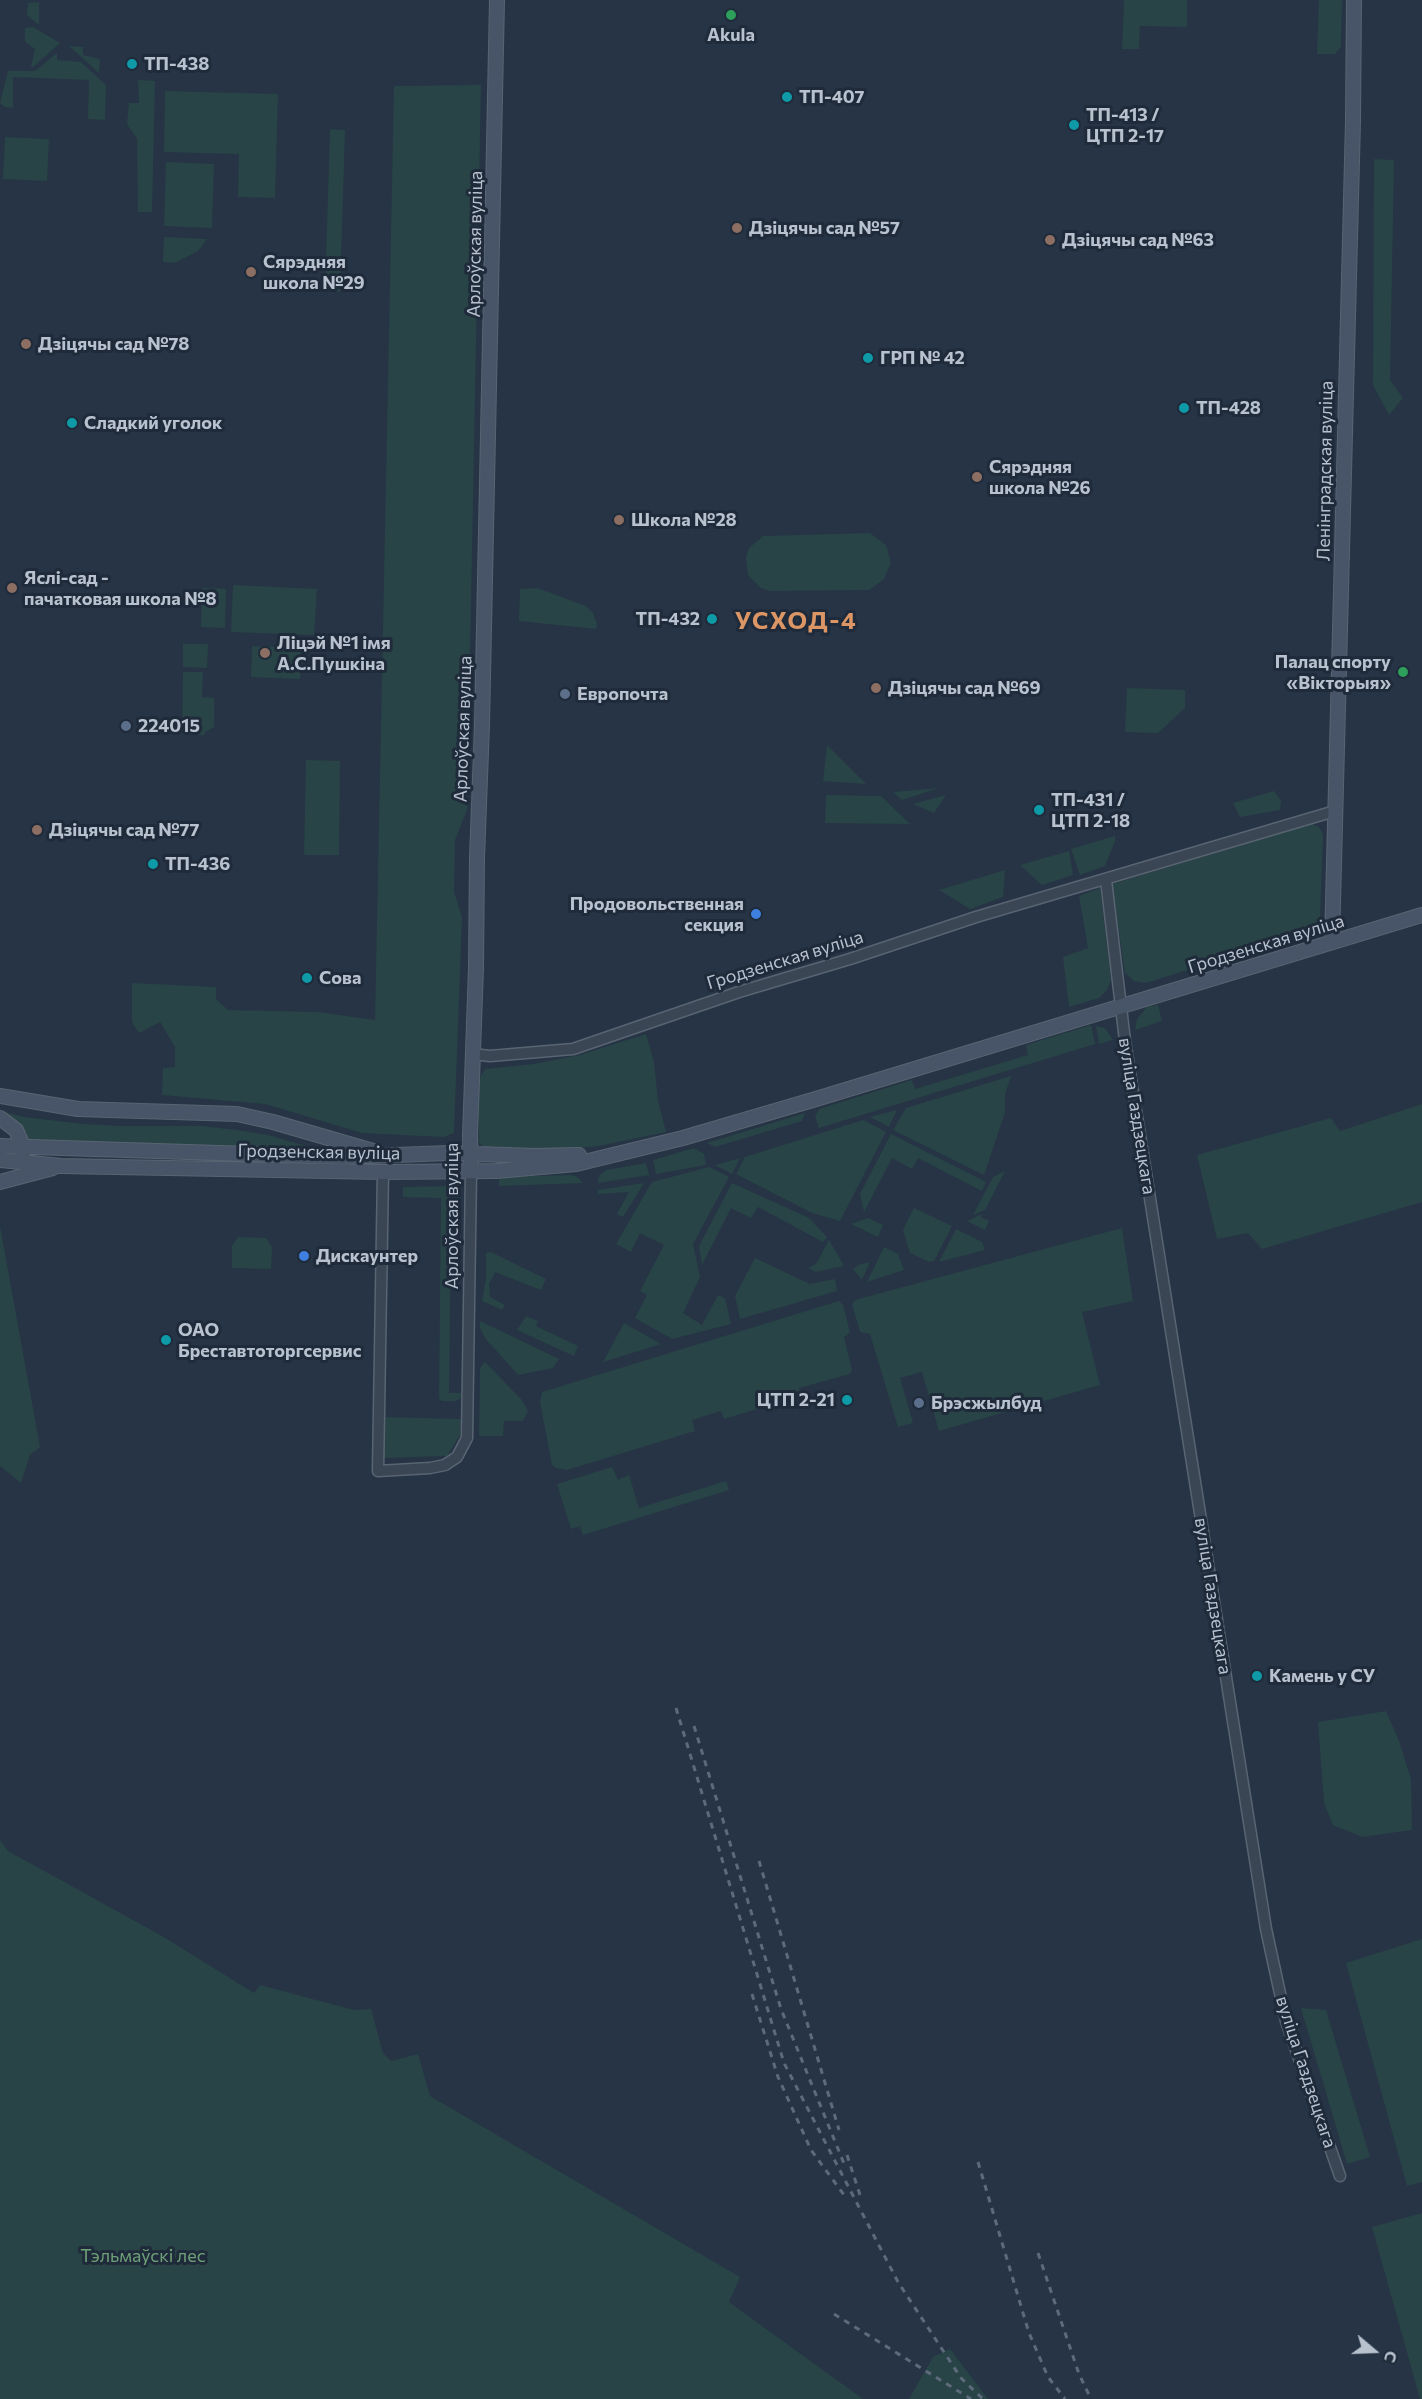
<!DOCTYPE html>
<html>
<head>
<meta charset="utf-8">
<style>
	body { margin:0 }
	#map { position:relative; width:1422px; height:2399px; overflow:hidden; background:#263445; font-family:Commissioner,sans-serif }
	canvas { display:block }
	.north { position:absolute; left:1344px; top:2321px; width:60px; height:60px; -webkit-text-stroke:4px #1f2b3a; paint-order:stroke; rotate:109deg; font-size:16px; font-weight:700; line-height:24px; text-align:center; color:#b8c1ce }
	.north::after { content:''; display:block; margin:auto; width:21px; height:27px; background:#b8c1ce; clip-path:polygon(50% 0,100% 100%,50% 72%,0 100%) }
</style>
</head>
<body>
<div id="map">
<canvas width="1422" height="2399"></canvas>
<div class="north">С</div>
</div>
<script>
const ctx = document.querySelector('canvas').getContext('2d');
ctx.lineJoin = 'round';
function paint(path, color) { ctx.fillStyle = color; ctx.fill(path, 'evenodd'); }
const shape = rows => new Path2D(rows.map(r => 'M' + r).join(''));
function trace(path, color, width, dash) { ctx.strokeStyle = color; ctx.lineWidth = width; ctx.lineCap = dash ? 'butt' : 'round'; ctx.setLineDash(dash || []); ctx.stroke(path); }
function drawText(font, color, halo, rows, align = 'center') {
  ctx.font = font + ' Commissioner,sans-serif'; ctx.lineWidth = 6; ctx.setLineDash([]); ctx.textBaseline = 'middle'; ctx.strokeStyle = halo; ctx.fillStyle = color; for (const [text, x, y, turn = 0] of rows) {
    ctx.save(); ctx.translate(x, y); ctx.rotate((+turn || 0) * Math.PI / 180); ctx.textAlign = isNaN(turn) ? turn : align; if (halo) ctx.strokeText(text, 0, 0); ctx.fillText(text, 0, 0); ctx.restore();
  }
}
const green = shape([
	[1124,0,1187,0,1187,27,1140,26,1139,49,1122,49],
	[1319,0,1342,0,1341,47,1335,54,1317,54],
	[39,2,39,25,27,15,28,3],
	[33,27,60,43,33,67,31,67,35,49,25,42,25,28],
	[69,46,83,47,83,55,100,59,99,73],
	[57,53,57,60,81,62,106,85,105,120,88,119,89,80,13,77,13,108,5,107,0,103,8,71,35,71],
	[138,80,155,81,152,212,138,212,137,139,127,124,129,103,139,103],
	[481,85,467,810,455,840,454,892,462,917,454,1133,443,1137,362,1133,265,1104,162,1095,163,1068,175,1067,175,1047,160,1022,139,1033,132,1022,132,983,216,987,216,999,228,1010,317,1012,375,1020,394,86],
	[165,91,278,94,275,198,238,197,239,154,164,152],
	[330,129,345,130,340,292,325,291],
	[5,137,49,139,47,181,3,179],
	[1374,159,1394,160,1390,380,1403,398,1389,415,1373,385],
	[166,162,214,164,212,228,164,226],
	[164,237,207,239,198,251,175,263,163,262],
	[870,533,886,545,891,563,884,579,869,590,770,591,761,588,748,575,746,557,749,548,763,536],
	[233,585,317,589,314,635,231,632],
	[202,588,226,589,225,628,201,627],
	[537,588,586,606,593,613,597,624,596,629,519,621,520,589],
	[183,644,208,644,207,668,183,667],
	[252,646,302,648,300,679,251,677],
	[183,672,203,672,202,697,214,698,214,727,205,732,204,735,182,735],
	[1127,688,1185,690,1185,708,1158,733,1125,732],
	[827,745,866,784,823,781],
	[306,760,340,761,339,855,304,855],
	[939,788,902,800,893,792],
	[1274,791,1281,800,1280,810,1240,817,1233,803],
	[826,795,881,796,910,824,825,823],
	[946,795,934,813,913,804],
	[1312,824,1319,827,1323,834,1320,920,1312,931,1146,983,1134,981,1125,973,1112,884],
	[1115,836,1115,841,1105,866,1080,875,1071,849],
	[1069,851,1073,875,1042,885,1020,865],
	[1005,870,1003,897,970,909,939,890],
	[1100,888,1111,980,1107,990,1099,998,1069,1007,1063,957,1088,948,1079,896],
	[1158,1005,1162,1021,1135,1030,1137,1019,1147,1007],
	[1091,1025,1095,1044,819,1128,815,1117,819,1109,912,1080,915,1089,1028,1055,1026,1045],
	[1096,1026,1105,1028,1113,1040,1099,1044],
	[646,1034,654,1062,658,1101,666,1132,599,1146,548,1151,486,1150,479,1142,479,1079,485,1069,534,1064,580,1055],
	[1011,1076,1005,1094,1005,1112,984,1175,893,1130,906,1108],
	[1422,1104,1422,1202,1262,1249,1248,1233,1217,1239,1197,1155,1331,1118,1340,1131],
	[897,1110,889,1127,870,1117],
	[0,1111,24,1117,83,1124,117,1126,202,1126,237,1130,268,1135,341,1156,28,1140,21,1123,0,1113],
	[805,1113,802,1121,715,1147,707,1143],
	[863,1120,886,1132,840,1221,812,1213,736,1174,745,1157],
	[891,1134,986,1182,982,1191,918,1158,912,1169,892,1158,864,1212,860,1194],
	[694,1148,704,1154,706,1165,656,1174,653,1160],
	[740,1158,732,1174,715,1165],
	[646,1163,649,1175,598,1183,599,1176,606,1170],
	[709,1167,729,1177,693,1244,700,1277,683,1313,702,1325,718,1295,725,1298,731,1324,672,1339,635,1318,647,1295,640,1291,664,1245,640,1233,631,1252,616,1244,652,1182],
	[1005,1171,985,1210,973,1215,993,1177],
	[571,1175,578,1177,583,1183,499,1186,499,1177],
	[644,1183,623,1217,617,1214,629,1192,598,1194,598,1190],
	[732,1183,809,1218,827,1237,823,1242,758,1207,751,1218,731,1208,702,1265,699,1246],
	[451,1186,457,1188,460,1192,459,1223,451,1228,449,1393,462,1393,461,1398,456,1401,442,1401,439,1398,441,1198,403,1197,403,1187],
	[914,1208,952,1226,934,1261,929,1262,910,1253,903,1230],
	[982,1214,981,1217,989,1221,985,1230,967,1221],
	[868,1218,883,1225,878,1237,851,1224],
	[0,1226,40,1447,30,1455,21,1483,0,1466],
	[1122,1228,1133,1301,1082,1312,1100,1385,939,1431,922,1372,900,1378,913,1423,898,1427,870,1334,860,1332,852,1304,855,1300],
	[956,1229,982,1242,985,1250,939,1262],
	[238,1237,266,1238,272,1247,271,1269,232,1268,232,1246],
	[829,1240,844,1266,816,1272,808,1268,816,1264],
	[884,1247,898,1254,904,1270,867,1282],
	[491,1252,546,1279,541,1290,495,1272,489,1284,490,1297,505,1305,502,1310,482,1301,486,1279,486,1253],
	[755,1258,810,1284,835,1279,837,1291,740,1319,735,1296],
	[870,1262,862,1280,853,1269,858,1265],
	[839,1301,843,1305,850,1332,844,1337,852,1370,850,1374,799,1388,801,1396,724,1419,721,1411,692,1420,695,1431,567,1470,556,1468,552,1465,540,1402,542,1392],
	[526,1316,538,1321,536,1326,578,1346,574,1356,517,1330],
	[480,1321,559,1359,553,1368,518,1375,485,1338,480,1328],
	[624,1323,661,1344,603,1362],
	[485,1362,521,1399,528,1411,523,1421,504,1421,503,1436,479,1436,480,1368],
	[384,1417,461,1419,460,1435,447,1456,384,1458],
	[612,1467,618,1480,629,1475,639,1508,726,1481,729,1490,583,1535,580,1526,571,1529,557,1484],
	[1386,1711,1399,1741,1411,1779,1412,1830,1362,1837,1333,1825,1324,1803,1318,1722],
	[0,1840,8,1851,162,1936,254,1993,260,1985,354,2010,371,2009,383,2053,391,2061,418,2054,430,2096,740,2277,729,2302,863,2399,0,2399],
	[1422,1939,1422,2182,1407,2186,1346,1963],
	[1301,2008,1326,2010,1370,2157,1347,2164],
	[1422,2213,1422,2399,1420,2399,1372,2227],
	[950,2349,988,2399,909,2399,933,2357]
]);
const street = shape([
	[1106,880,1125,1041,1266,1929,1286,2021,1340,2176],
	[472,1054,490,1056,573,1049,739,992,850,959,976,917,1335,811],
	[383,1172,378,1471,430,1468,445,1465,457,1457,467,1438,471,1171]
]);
const secondary = shape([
	[1332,942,1353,121,1354,0],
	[0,1096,78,1109,237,1114,273,1122,373,1151],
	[0,1118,16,1130,23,1146,23,1154],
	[0,1146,344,1157,449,1153,534,1156,579,1155],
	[0,1160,61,1166,383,1172,496,1171,576,1164,683,1138,816,1099,1422,915],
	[471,1171,470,1135,476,968,477,858,482,725,497,0],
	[0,1182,53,1168]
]);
const rail = shape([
	[676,1708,784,2063,898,2282,961,2378,983,2399],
	[694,1726,781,2009,845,2166],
	[759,1861,839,2130],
	[752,1994,778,2077,811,2150,847,2199],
	[847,2155,861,2198],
	[978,2162,1029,2333,1048,2377,1065,2399],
	[1038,2253,1079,2374,1091,2399],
	[834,2314,971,2399]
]);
const markers = [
	[731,15,6,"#2e9e5b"],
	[132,64,6,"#0f9aa8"],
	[787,97,6,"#0f9aa8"],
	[1074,125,6,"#0f9aa8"],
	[737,228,6,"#8d6e63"],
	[1050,240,6,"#8d6e63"],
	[251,272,6,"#8d6e63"],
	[26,344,6,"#8d6e63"],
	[868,358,6,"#0f9aa8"],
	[1184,408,6,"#0f9aa8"],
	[72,423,6,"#0f9aa8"],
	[977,477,6,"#8d6e63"],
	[619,520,6,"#8d6e63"],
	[12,588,6,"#8d6e63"],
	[712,619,6,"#0f9aa8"],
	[265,653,6,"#8d6e63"],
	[1403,672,6,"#2e9e5b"],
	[876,688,6,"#8d6e63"],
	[565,694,6,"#5c6f8a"],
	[126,726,6,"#5c6f8a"],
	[1039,810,6,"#0f9aa8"],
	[37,830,6,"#8d6e63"],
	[153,864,6,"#0f9aa8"],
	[756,914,6,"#3f7fe0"],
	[307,978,6,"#0f9aa8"],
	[304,1256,6,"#3f7fe0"],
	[166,1340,6,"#0f9aa8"],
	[847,1400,6,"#0f9aa8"],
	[919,1403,6,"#5c6f8a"],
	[1257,1676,6,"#0f9aa8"]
];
const poiNames = [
	["Akula",731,35,"center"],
	["ТП-438",144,64],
	["ТП-407",799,97],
	["ТП-413 /",1086,115],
	["ЦТП 2-17",1086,136],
	["Дзіцячы сад №57",749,228],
	["Дзіцячы сад №63",1062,240],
	["Сярэдняя",263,262],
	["школа №29",263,283],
	["Дзіцячы сад №78",38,344],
	["ГРП № 42",880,358],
	["ТП-428",1196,408],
	["Сладкий уголок",84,423],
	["Сярэдняя",989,467],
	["школа №26",989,488],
	["Школа №28",631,520],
	["Яслі-сад -",24,578],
	["пачатковая школа №8",24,599],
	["ТП-432",700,619,"right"],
	["Ліцэй №1 імя",277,643],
	["А.С.Пушкіна",277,664],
	["Палац спорту",1391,662,"right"],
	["«Вікторыя»",1391,683,"right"],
	["Дзіцячы сад №69",888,688],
	["Европочта",577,694],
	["224015",138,726],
	["ТП-431 /",1051,800],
	["ЦТП 2-18",1051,821],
	["Дзіцячы сад №77",49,830],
	["ТП-436",165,864],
	["Продовольственная",744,904,"right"],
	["секция",744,925,"right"],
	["Сова",319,978],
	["Дискаунтер",316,1256],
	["ОАО",178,1330],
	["Бреставтоторгсервис",178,1351],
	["ЦТП 2-21",835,1400,"right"],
	["Брэсжылбуд",931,1403],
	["Камень у СУ",1269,1676]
];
const streetNames = [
	["Арлоўская вуліца",475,244,-89],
	["Ленінградская вуліца",1325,471,-89],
	["Арлоўская вуліца",463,729,-88],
	["Гродзенская вуліца",1266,944,-17],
	["Гродзенская вуліца",785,960,-17],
	["вуліца Газдзецкага",1137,1116,81],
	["Гродзенская вуліца",319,1152,1],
	["Арлоўская вуліца",452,1216,-90],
	["вуліца Газдзецкага",1213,1596,81],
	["вуліца Газдзецкага",1306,2072,72]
];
const parkNames = [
	["Тэльмаўскі лес",143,2256]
];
const districtNames = [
	["УСХОД-4",796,621]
];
paint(green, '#284446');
trace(street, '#596472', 13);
trace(secondary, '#596472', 16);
trace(street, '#3b4655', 10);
trace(secondary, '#485568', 14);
trace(rail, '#5d6a7c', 3, [6, 6]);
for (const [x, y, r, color] of markers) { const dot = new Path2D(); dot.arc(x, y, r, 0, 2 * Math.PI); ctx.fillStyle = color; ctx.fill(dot); trace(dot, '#1f2b3a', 2); }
drawText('bold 18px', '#b8c1ce', '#1f2b3a', poiNames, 'left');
drawText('18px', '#b8c1ce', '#1f2b3a', streetNames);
drawText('18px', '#6ea078', '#1f2b3a', parkNames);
ctx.letterSpacing = '1.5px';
drawText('bold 24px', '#dc9665', '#1f2b3a', districtNames);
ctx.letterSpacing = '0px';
</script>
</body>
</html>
